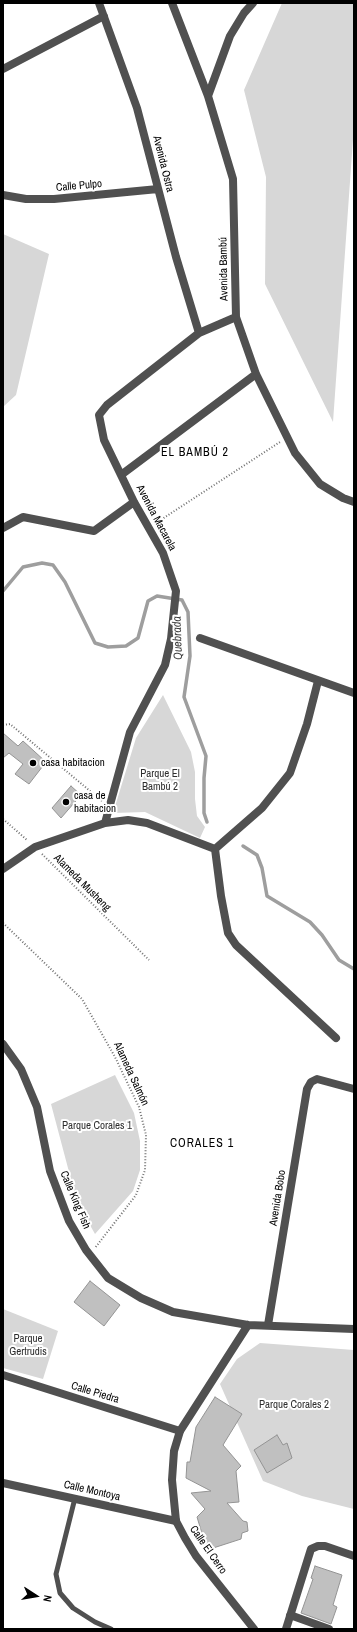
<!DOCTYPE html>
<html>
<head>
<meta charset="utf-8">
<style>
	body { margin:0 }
	#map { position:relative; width:357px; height:1632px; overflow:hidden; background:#fff; font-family:"Archivo Narrow",sans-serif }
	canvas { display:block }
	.frame { position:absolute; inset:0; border:4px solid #000; pointer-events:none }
	.north { position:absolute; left:16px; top:1576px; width:40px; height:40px; -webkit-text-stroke:3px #fff; paint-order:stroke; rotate:102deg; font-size:11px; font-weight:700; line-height:16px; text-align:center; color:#000 }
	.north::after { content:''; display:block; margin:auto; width:14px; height:18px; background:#000; clip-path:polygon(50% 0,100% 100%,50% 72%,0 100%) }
</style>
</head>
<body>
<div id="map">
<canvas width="357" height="1632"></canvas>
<div class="frame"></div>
<div class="north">N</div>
</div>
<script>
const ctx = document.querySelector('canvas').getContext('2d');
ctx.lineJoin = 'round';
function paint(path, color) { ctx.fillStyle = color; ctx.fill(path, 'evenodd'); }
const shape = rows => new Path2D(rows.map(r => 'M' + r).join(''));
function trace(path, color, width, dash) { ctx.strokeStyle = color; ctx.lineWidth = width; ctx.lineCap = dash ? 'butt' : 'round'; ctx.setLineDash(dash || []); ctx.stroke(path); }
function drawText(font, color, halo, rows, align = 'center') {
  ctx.font = font + ' "Archivo Narrow",sans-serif'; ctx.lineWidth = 4; ctx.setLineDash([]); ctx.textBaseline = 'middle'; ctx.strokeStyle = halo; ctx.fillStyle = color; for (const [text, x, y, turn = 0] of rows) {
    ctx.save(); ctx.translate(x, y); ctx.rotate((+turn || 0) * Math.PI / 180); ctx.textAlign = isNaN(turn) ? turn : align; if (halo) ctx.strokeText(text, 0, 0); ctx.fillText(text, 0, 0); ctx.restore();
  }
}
const green = shape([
	[282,3,354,3,354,125,333,422,265,284,266,177,244,90],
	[3,234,49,254,16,395,3,407],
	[163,695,191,752,195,772,195,799,197,816,205,827,200,838,145,812,113,813,136,738],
	[115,1075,134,1113,140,1141,140,1170,133,1191,95,1234,77,1202,51,1104],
	[3,1309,58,1331,43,1379,3,1368],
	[260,1343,354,1350,354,1509,302,1496,263,1481,220,1384,237,1359]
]);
const stream = shape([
	[3,591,23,567,42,563,53,565,65,582,95,643,108,647,126,646,138,638,148,601,157,596,182,600,188,612,190,656,184,697,206,756,204,778,204,813,207,822],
	[243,846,257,855,262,868,267,896,310,922,322,935,339,960,354,969]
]);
const building = shape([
	[3,733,18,746,23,741,46,762,29,784,15,774,23,764,9,753,3,758,3,733],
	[71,786,81,795,61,818,52,808,71,786],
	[90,1281,120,1305,104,1326,74,1302,90,1281],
	[215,1397,242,1414,223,1445,241,1466,236,1471,239,1502,227,1503,243,1521,247,1522,248,1531,242,1533,241,1539,207,1550,197,1517,205,1509,191,1493,211,1491,186,1478,187,1462,190,1462,196,1427,215,1397],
	[277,1435,283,1445,287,1443,292,1458,267,1473,254,1450,277,1435],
	[315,1566,342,1575,333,1605,337,1607,331,1624,301,1613,313,1579,311,1578,315,1566]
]);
const path = shape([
	[156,523,280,442],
	[3,725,10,724,102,801],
	[3,819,27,840],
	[42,854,149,960],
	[3,923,82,999,115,1057,139,1107,146,1135,145,1170,136,1195,95,1248]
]);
const service = shape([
	[75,1498,56,1574,60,1593,73,1608,95,1622,111,1629]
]);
const minor = shape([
	[99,3,137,108,176,257,199,333],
	[172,3,208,96,233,179,236,317,256,374,295,453,320,484,343,498,354,502],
	[3,69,104,16],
	[208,96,230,36,244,13,253,3],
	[3,195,26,199,54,199,158,189],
	[121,475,256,374],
	[3,528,23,517,94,531,134,502],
	[200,638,354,693],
	[105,823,130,732,165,665,171,639,176,591,163,553,134,502,104,440,99,415,107,405,199,333,236,317],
	[215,849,262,808,290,773,307,724,318,681],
	[3,869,35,847,105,823,128,820,147,823,215,849,221,896,228,933,236,945,336,1038],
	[268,1325,307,1089,311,1082,317,1079,354,1089],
	[3,1375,180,1431],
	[3,1483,176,1521],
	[290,1615,329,1629],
	[286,1629,311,1549,318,1546,325,1546,354,1556]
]);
const tertiary = shape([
	[3,1044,21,1069,37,1107,50,1171,69,1221,86,1250,108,1278,141,1298,173,1312,248,1325,354,1329],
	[248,1325,180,1431,174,1451,172,1480,176,1521,185,1538,196,1556,254,1629]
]);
const markers = [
	[33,763,4,"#000"],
	[66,802,4,"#000"]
];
const streetNames = [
	["Avenida Ostra",163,164,76],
	["Calle Pulpo",79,186,-5],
	["Avenida Bambú",224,269,-91],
	["Avenida Macarela",156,518,62],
	["Alameda Musheng",82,883,45],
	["Alameda Salmón",131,1074,65],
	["Avenida Bobo",278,1198,-81],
	["Calle King Fish",75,1200,67],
	["Calle Piedra",95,1393,17],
	["Calle Montoya",92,1491,13],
	["Calle El Cerro",208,1550,55]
];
const poiNames = [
	["casa habitacion",41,763],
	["casa de",74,796],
	["habitacion",74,809]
];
const parkNames = [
	["Parque El",160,774],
	["Bambú 2",160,787],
	["Parque Corales 1",97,1126],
	["Parque",28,1339],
	["Gertrudis",28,1352],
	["Parque Corales 2",294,1405]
];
const neighbourhoodNames = [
	["EL BAMBÚ 2",195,453],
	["CORALES 1",202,1144]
];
const waterNames = [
	["Quebrada",178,638,-92]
];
paint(green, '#d7d7d7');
trace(stream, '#9e9e9e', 3.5);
paint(building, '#c0c0c0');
trace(building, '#949494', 1);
trace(path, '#727272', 2, [1, 2]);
trace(service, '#505050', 5);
trace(minor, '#505050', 8);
trace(tertiary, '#505050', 8);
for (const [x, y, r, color] of markers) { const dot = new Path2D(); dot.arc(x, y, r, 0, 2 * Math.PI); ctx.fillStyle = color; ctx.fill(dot); trace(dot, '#fff', 1.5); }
drawText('11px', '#000', '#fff', streetNames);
drawText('11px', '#000', '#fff', poiNames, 'left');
drawText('11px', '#2e2e2e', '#fff', parkNames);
ctx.letterSpacing = '1px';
drawText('12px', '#000', '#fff', neighbourhoodNames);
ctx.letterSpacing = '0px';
drawText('italic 12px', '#3f3f3f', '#fff', waterNames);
</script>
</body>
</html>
